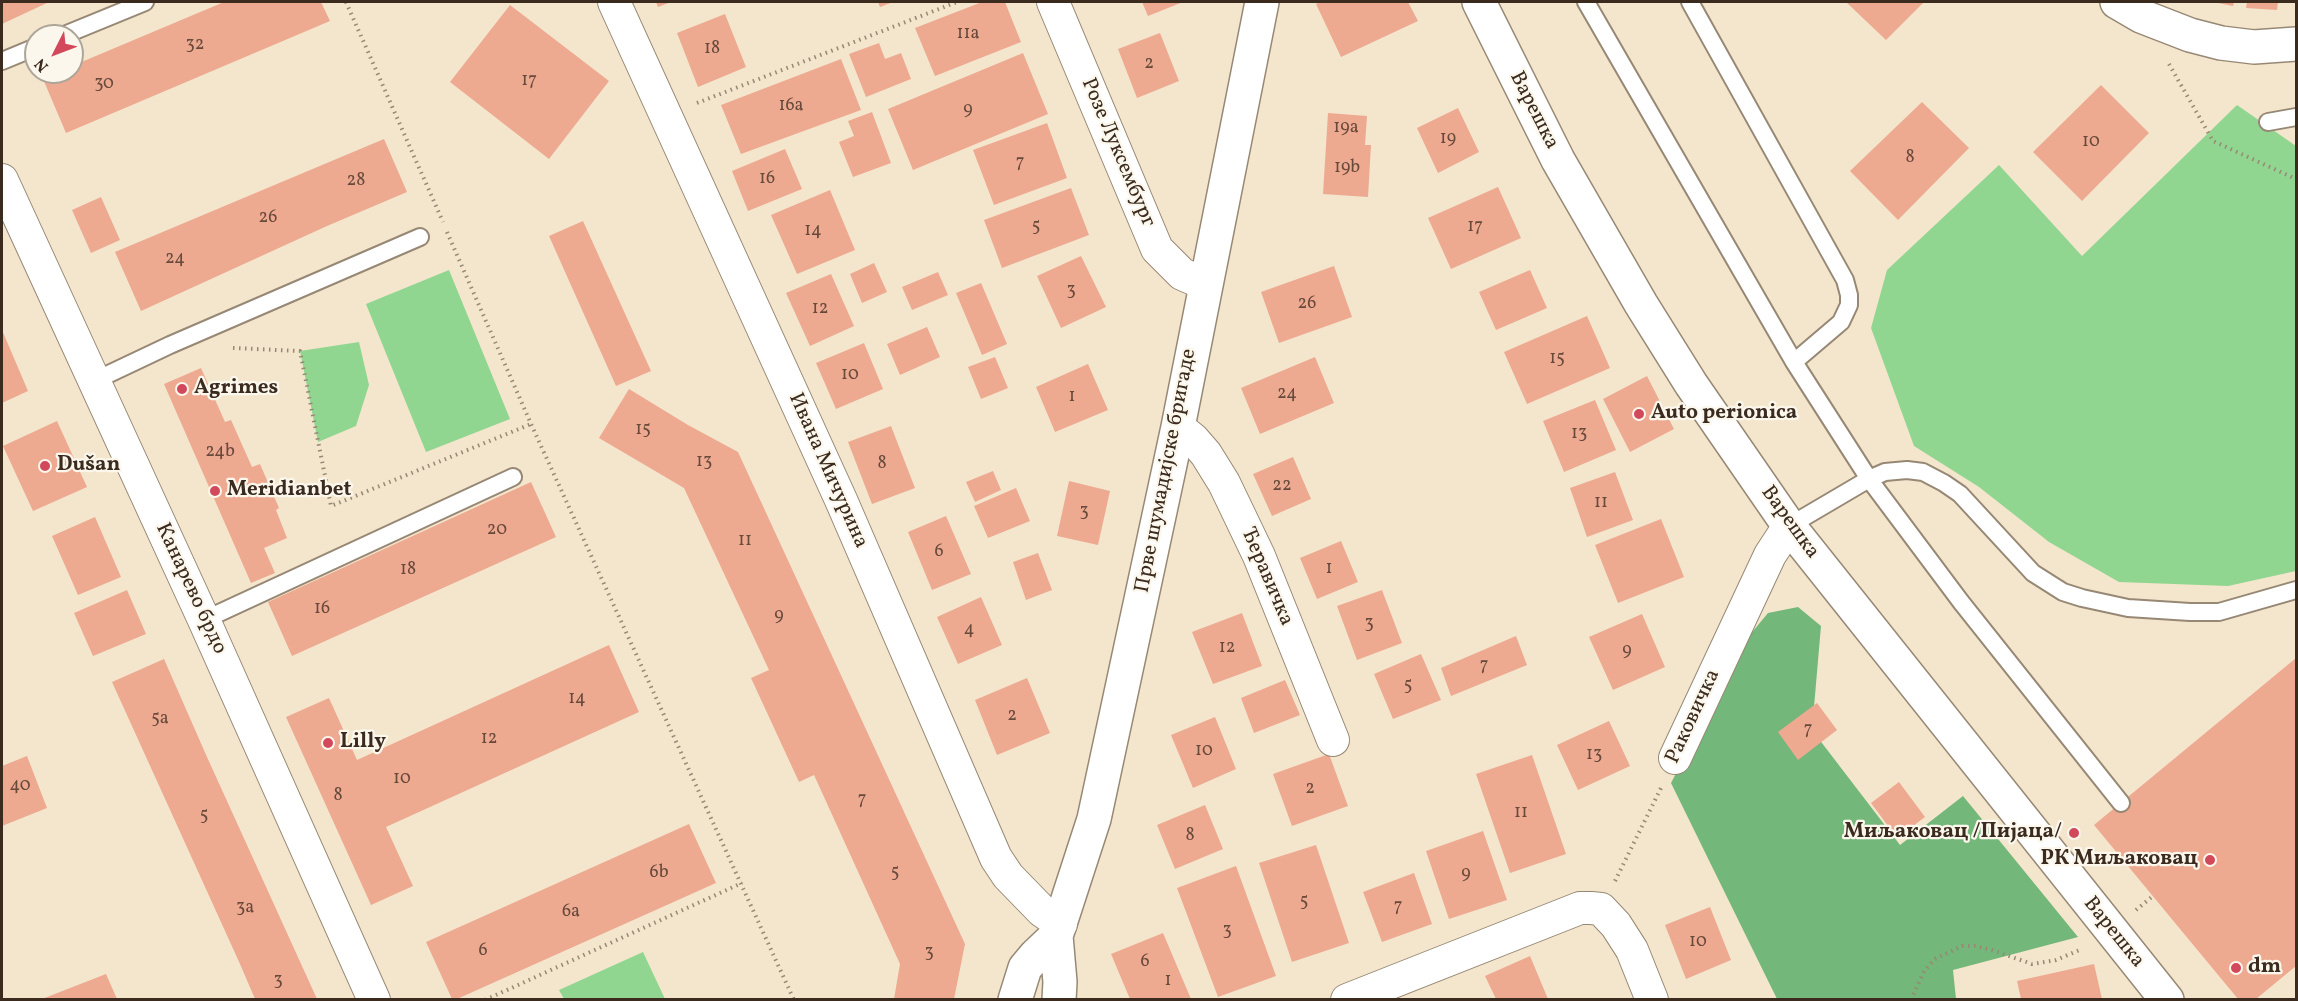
<!DOCTYPE html>
<html>
<head>
<meta charset="utf-8">
<style>
	body { margin:0 }
	#map { position:relative; width:2298px; height:1001px; overflow:hidden; background:#f3e6cc; font-family:Vollkorn,serif }
	canvas { display:block }
	.frame { position:absolute; inset:0; border:3px solid #3b2a1e; pointer-events:none }
	.north { position:absolute; left:24px; top:24px; width:60px; height:60px; box-sizing:border-box; background:#fbf7ec; border:2px solid #aea59a; border-radius:50%; rotate:228deg; font-size:16px; font-weight:700; line-height:24px; text-align:center; color:#3b2a1e }
	.north::after { content:''; display:block; margin:auto; width:21px; height:27px; background:#d1495b; clip-path:polygon(50% 0,100% 100%,50% 72%,0 100%) }
</style>
</head>
<body>
<div id="map">
<canvas width="2298" height="1001"></canvas>
<div class="frame"></div>
<div class="north">N</div>
</div>
<script>
const ctx = document.querySelector('canvas').getContext('2d');
ctx.lineJoin = 'round';
function paint(path, color) { ctx.fillStyle = color; ctx.fill(path, 'evenodd'); }
const shape = rows => new Path2D(rows.map(r => 'M' + r).join(''));
function trace(path, color, width, dash) { ctx.strokeStyle = color; ctx.lineWidth = width; ctx.lineCap = dash ? 'butt' : 'round'; ctx.setLineDash(dash || []); ctx.stroke(path); }
function drawText(font, color, halo, rows, align = 'center') {
  ctx.font = font + ' Vollkorn,serif'; ctx.lineWidth = 4.5; ctx.setLineDash([]); ctx.textBaseline = 'middle'; ctx.strokeStyle = halo; ctx.fillStyle = color; for (const [text, x, y, turn = 0] of rows) {
    ctx.save(); ctx.translate(x, y); ctx.rotate((+turn || 0) * Math.PI / 180); ctx.textAlign = isNaN(turn) ? turn : align; if (halo) ctx.strokeText(text, 0, 0); ctx.fillText(text, 0, 0); ctx.restore();
  }
}
const green = shape([
	[2237,105,2296,146,2296,571,2228,586,2119,582,2049,542,1979,487,1914,446,1871,328,1887,270,1999,165,2082,256],
	[449,270,510,419,426,452,366,304],
	[359,342,369,385,356,426,318,442,300,351],
	[643,952,665,999,564,999,559,990]
]);
const forest = shape([
	[1798,607,1821,626,1812,730,1900,845,1963,796,2078,937,1953,970,1956,999,1777,999,1671,783,1744,642,1768,613]
]);
const building = shape([
	[2,2,49,2,2,24],
	[224,2,321,2,330,21,66,133,43,79,59,72,72,72,72,66],
	[656,2,671,2,658,7],
	[878,2,893,2,880,7],
	[982,2,1005,2,1021,42,935,76,915,28],
	[1142,2,1183,2,1148,16],
	[1320,2,1408,2,1418,21,1341,57,1316,4],
	[1846,2,1924,2,1886,40],
	[2213,2,2234,2,2233,6],
	[2247,2,2278,2,2277,10,2246,8],
	[510,5,609,81,549,159,450,82],
	[725,14,746,67,698,87,677,33],
	[1160,33,1179,81,1137,98,1118,49],
	[879,43,885,59,901,53,911,79,866,97,849,54],
	[1023,53,1048,114,913,170,888,109],
	[841,59,861,110,741,154,721,105],
	[2101,85,2149,133,2082,201,2033,152],
	[1922,102,1969,148,1898,220,1850,171],
	[1458,108,1479,152,1438,173,1417,128],
	[872,112,891,163,853,177,839,142,854,136,848,121],
	[1328,113,1367,116,1365,145,1371,145,1368,197,1323,194],
	[1047,123,1067,178,994,205,973,150],
	[384,139,407,192,327,226,141,311,115,252],
	[785,149,802,189,748,211,732,171],
	[1498,187,1521,238,1451,269,1428,218],
	[1071,188,1089,235,1002,268,984,220],
	[830,190,855,250,797,274,771,215],
	[101,197,120,240,91,253,72,210],
	[583,221,651,371,616,386,549,236],
	[1081,256,1106,307,1061,328,1037,276],
	[874,263,887,292,862,303,850,274],
	[1334,266,1352,317,1279,343,1261,292],
	[1530,270,1547,308,1496,330,1479,292],
	[938,272,948,295,912,310,902,287],
	[831,274,854,326,810,346,786,293],
	[981,283,1007,344,982,355,956,293],
	[1587,316,1610,368,1527,404,1504,352],
	[927,327,940,357,900,375,887,344],
	[2,330,28,391,2,403],
	[864,343,883,389,836,409,816,363],
	[995,357,1008,388,981,399,968,367],
	[1315,357,1334,403,1260,434,1241,388],
	[1088,364,1108,410,1055,432,1036,387],
	[201,368,225,422,231,420,252,467,260,464,279,508,276,510,287,538,264,548,275,573,251,583,164,384],
	[1647,376,1674,429,1630,452,1603,399],
	[629,389,688,425,738,452,965,944,954,999,894,999,900,964,814,775,799,782,751,678,769,670,684,488,599,438],
	[1595,400,1616,450,1564,472,1543,421],
	[57,421,87,487,33,511,3,446],
	[891,426,915,488,872,504,848,442],
	[1293,457,1311,499,1272,516,1253,474],
	[993,471,1001,490,975,502,966,482],
	[1615,472,1633,520,1587,537,1570,488],
	[1069,481,1110,491,1098,545,1057,536],
	[531,482,556,537,292,656,268,602],
	[1016,488,1030,521,988,538,974,506],
	[946,516,971,574,932,590,908,532],
	[95,517,121,577,78,595,52,536],
	[1661,519,1684,577,1618,603,1595,545],
	[1341,541,1358,582,1317,599,1300,558],
	[1038,553,1052,590,1026,600,1013,562],
	[127,590,146,634,93,656,74,613],
	[1382,590,1402,643,1357,660,1337,606],
	[981,597,1002,645,958,664,937,617],
	[1242,613,1262,666,1213,684,1192,632],
	[1642,614,1665,667,1613,690,1589,637],
	[1516,636,1527,665,1451,696,1441,668],
	[609,645,639,712,386,827,413,886,371,905,286,717,329,698,357,760],
	[1421,654,1441,700,1393,719,1374,674],
	[2296,658,2296,966,2256,999,2238,999,2094,825],
	[164,659,207,757,317,999,255,999,240,964,112,682],
	[1027,678,1050,733,997,755,975,700],
	[1285,680,1300,715,1254,733,1241,698],
	[1817,703,1837,730,1798,760,1778,732],
	[1215,717,1236,769,1193,788,1171,735],
	[1609,721,1630,766,1578,790,1557,745],
	[1329,754,1348,806,1292,826,1273,774],
	[1532,755,1566,854,1510,873,1476,774],
	[27,756,47,808,2,826,2,766],
	[1899,782,1925,817,1897,838,1871,803],
	[1205,805,1223,849,1175,869,1157,825],
	[689,824,716,883,457,999,452,999,426,942],
	[1483,831,1507,900,1449,919,1426,851],
	[1316,845,1349,943,1292,962,1259,863],
	[1236,866,1276,976,1218,997,1177,888],
	[1414,873,1432,924,1382,942,1363,892],
	[1710,907,1731,960,1686,979,1665,925],
	[1163,933,1191,999,1130,999,1111,954],
	[1530,956,1548,999,1496,999,1485,976],
	[2094,964,2102,999,2021,999,2017,981],
	[106,974,117,999,42,999]
]);
const path = shape([
	[346,2,443,222],
	[2169,64,2213,141,2296,179],
	[697,103,957,2],
	[447,232,531,424,794,1000],
	[233,348,300,351,331,506,531,424],
	[1615,881,1662,786],
	[2136,910,2153,896],
	[485,1000,742,883],
	[1911,1000,1924,971,1935,959,1962,946,1975,946,1992,950,2032,964,2056,960,2082,949]
]);
const service = shape([
	[1586,2,1794,362,1869,479,1961,602,2121,803],
	[1690,2,1845,280,1849,295,1849,305,1841,322,1794,362],
	[62,36,145,2],
	[2,61,36,47],
	[2268,122,2296,117],
	[94,381,170,345,420,237],
	[1789,526,1869,479,1885,472,1907,470,1923,472,1944,483,1960,494,2033,573,2063,592,2082,598,2128,608,2190,612,2219,612,2296,590],
	[204,620,513,477]
]);
const minor = shape([
	[614,2,841,500,996,858,1008,876,1042,911,1061,924],
	[1053,2,1157,249,1182,274,1205,284],
	[2,180,204,620,374,1000],
	[1178,427,1193,439,1206,454,1224,483,1259,556,1333,740],
	[1675,758,1770,555,1789,526],
	[1347,1000,1580,908,1591,908,1601,909,1616,925,1632,950,1652,1000]
]);
const tertiary = shape([
	[1479,2,1558,160,1641,304,1691,384,1789,526,2167,1000],
	[2117,2,2141,16,2190,35,2221,43,2254,47,2296,44],
	[1056,936,1060,982,1059,1000],
	[1015,1000,1025,968,1036,955,1056,936,1094,819,1178,427,1262,2]
]);
const markers = [
	[182,389,6,"#d1495b"],
	[1639,414,6,"#d1495b"],
	[45,466,6,"#d1495b"],
	[215,491,6,"#d1495b"],
	[328,743,6,"#d1495b"],
	[2074,833,6,"#d1495b"],
	[2210,860,6,"#d1495b"],
	[2236,968,6,"#d1495b"]
];
const numberNames = [
	["11a",968,35],
	["32",195,46],
	["18",712,50],
	["2",1149,65],
	["17",529,82],
	["30",104,85],
	["16a",791,107],
	["9",968,111],
	["19a",1346,129],
	["19",1448,140],
	["10",2091,143],
	["8",1910,159],
	["7",1020,164],
	["19b",1347,169],
	["16",767,180],
	["28",356,182],
	["26",268,219],
	["5",1036,228],
	["17",1475,228],
	["14",813,232],
	["24",175,260],
	["3",1071,292],
	["26",1307,305],
	["12",820,310],
	["15",1557,360],
	["10",850,376],
	["24",1287,395],
	["1",1072,398],
	["15",643,431],
	["13",1579,435],
	["24b",220,453],
	["13",704,463],
	["8",882,465],
	["22",1282,487],
	["11",1601,504],
	["3",1084,513],
	["20",497,531],
	["11",745,542],
	["6",939,553],
	["1",1329,570],
	["18",408,571],
	["16",322,610],
	["9",779,617],
	["3",1369,625],
	["4",969,631],
	["12",1227,649],
	["9",1627,652],
	["7",1484,667],
	["5",1408,687],
	["14",577,700],
	["2",1012,717],
	["5a",160,720],
	["7",1808,731],
	["12",489,740],
	["10",1204,752],
	["13",1594,756],
	["10",402,780],
	["40",20,787],
	["2",1310,790],
	["8",338,797],
	["7",862,801],
	["11",1521,814],
	["5",204,817],
	["8",1190,837],
	["6b",659,874],
	["5",895,874],
	["9",1466,875],
	["5",1304,903],
	["7",1398,908],
	["3a",245,909],
	["6a",571,913],
	["3",1227,932],
	["10",1698,943],
	["6",483,952],
	["3",929,954],
	["6",1145,963],
	["3",278,982],
	["1",1168,982]
];
const streetNames = [
	["Варешка",1533,111,63],
	["Розе Луксембург",1117,153,67],
	["Ивана Мичурина",827,471,66],
	["Прве шумадијске бригаде",1167,471,-79],
	["Варешка",1789,523,54],
	["Ђеравичка",1266,577,67],
	["Канарево брдо",190,589,65],
	["Раковичка",1694,717,-65],
	["Варешка",2113,933,51]
];
const poiNames = [
	["Agrimes",194,389],
	["Auto perionica",1651,414],
	["Dušan",57,466],
	["Meridianbet",227,491],
	["Lilly",340,743],
	["Миљаковац /Пијаца/",2062,833,"right"],
	["РК Миљаковац",2198,860,"right"],
	["dm",2248,968]
];
paint(green, '#91d690');
paint(forest, '#74b77a');
paint(building, '#eea991');
trace(service, '#978875', 20);
trace(minor, '#978875', 34);
trace(tertiary, '#978875', 36);
trace(path, '#978875', 4, [1.5, 4.5]);
trace(service, '#fff', 16);
trace(minor, '#fff', 32);
trace(tertiary, '#fff', 33);
for (const [x, y, r, color] of markers) { const dot = new Path2D(); dot.arc(x, y, r, 0, 2 * Math.PI); ctx.fillStyle = color; ctx.fill(dot); trace(dot, '#fbf7ec', 2); }
drawText('18px', '#684a3b', null, numberNames);
drawText('21px', '#3b2a1e', '#fbf7ec', streetNames);
drawText('bold 21px', '#3b2a1e', '#fbf7ec', poiNames, 'left');
</script>
</body>
</html>
